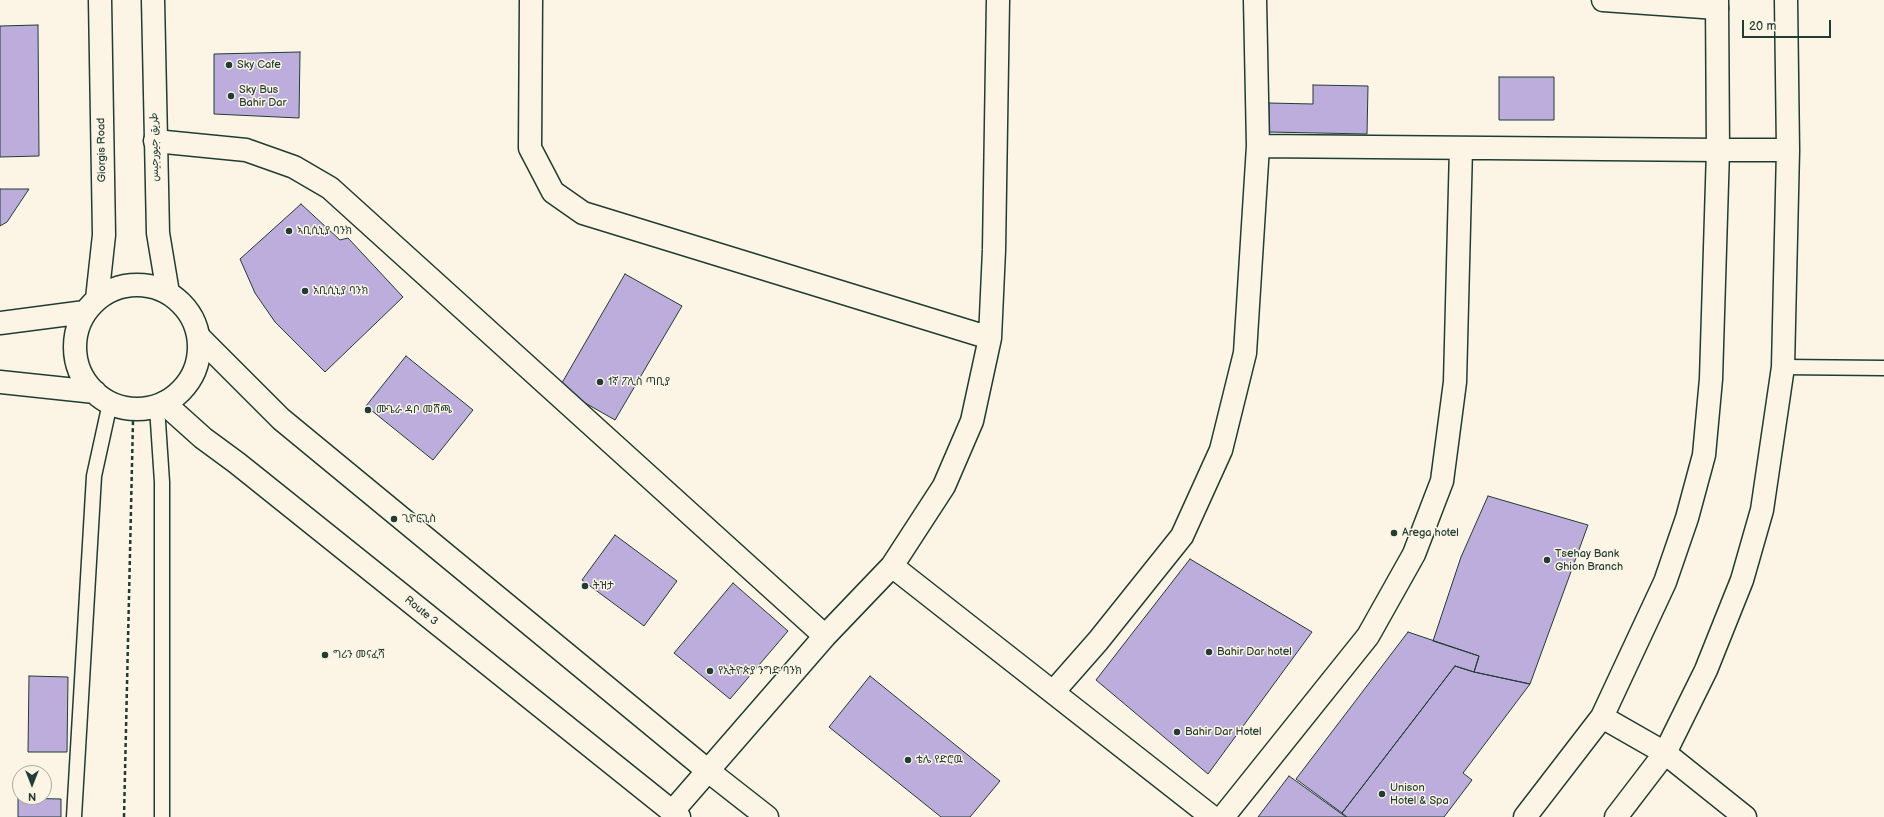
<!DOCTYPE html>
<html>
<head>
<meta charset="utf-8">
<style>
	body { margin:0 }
	#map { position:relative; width:1884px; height:817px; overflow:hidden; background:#fcf5e5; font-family:"Balsamiq Sans",sans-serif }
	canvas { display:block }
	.north { position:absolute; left:12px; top:765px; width:40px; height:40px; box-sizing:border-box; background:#fcf5e5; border:1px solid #a4ab9e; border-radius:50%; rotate:180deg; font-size:11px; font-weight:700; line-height:16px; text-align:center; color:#1f3d34 }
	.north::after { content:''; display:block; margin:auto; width:14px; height:18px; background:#1f3d34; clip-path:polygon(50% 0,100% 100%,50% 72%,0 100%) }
	.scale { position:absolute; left:1742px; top:20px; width:89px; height:18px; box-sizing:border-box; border:2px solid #1f3d34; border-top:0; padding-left:5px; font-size:12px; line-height:14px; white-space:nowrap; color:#1f3d34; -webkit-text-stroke:3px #fcf5e5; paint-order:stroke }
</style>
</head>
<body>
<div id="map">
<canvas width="1884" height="817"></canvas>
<div class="north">N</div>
<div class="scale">20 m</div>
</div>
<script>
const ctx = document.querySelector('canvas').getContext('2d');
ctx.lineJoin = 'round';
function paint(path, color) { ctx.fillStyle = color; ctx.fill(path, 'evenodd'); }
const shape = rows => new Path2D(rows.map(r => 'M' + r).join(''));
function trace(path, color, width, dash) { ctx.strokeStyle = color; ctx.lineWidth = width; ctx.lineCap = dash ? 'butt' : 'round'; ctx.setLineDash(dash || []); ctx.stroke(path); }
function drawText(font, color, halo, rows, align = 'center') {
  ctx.font = font + ' "Balsamiq Sans","Playpen Sans Arabic","Noto Sans Ethiopic",sans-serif'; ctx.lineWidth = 3; ctx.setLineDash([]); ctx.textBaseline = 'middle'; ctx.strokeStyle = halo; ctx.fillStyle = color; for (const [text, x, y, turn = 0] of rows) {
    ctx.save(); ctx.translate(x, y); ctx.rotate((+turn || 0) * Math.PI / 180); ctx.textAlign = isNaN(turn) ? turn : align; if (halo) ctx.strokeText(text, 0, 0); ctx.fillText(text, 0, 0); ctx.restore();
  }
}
const building = shape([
	[38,25,39,156,0,157,0,26,38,25],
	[300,52,299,118,214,114,214,54,300,52],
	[1499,77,1554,77,1554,120,1499,120,1499,77],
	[1313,85,1368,86,1367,134,1269,132,1269,103,1313,104,1313,85],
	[0,189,29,189,7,222,0,226,0,189],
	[301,204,340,240,348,238,403,297,325,372,275,322,255,293,240,259,301,204],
	[625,274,682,306,615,420,559,388,625,274],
	[406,356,473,410,433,460,366,406,406,356],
	[1488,496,1588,525,1530,684,1474,672,1479,656,1433,641,1461,557,1488,496],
	[615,535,677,581,644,626,582,580,615,535],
	[1190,559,1312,632,1208,774,1096,680,1190,559],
	[733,583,788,631,730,699,674,653,733,583],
	[1408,632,1479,656,1474,672,1455,666,1342,813,1296,779,1408,632],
	[1455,666,1474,672,1530,684,1463,773,1472,780,1444,817,1347,817,1342,813,1455,666],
	[29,676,68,677,67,752,28,752,29,676],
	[870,676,1000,781,970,817,941,817,829,727,870,676],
	[1289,776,1346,817,1258,817,1289,776],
	[18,798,61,799,61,817,18,817,18,798]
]);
const path = shape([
	[124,817,133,421]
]);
const service = shape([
	[1783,367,1884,368],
	[157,407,162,482,162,817],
	[74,817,94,476,110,403]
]);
const minor = shape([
	[531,0,530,148,553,192,583,213,990,338],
	[1603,0,1717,8],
	[155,141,246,150,294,167,330,188,825,636],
	[1258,146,1718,150],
	[892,566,1212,817],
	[1054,691,1098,641,1182,536,1221,450,1245,353,1258,146,1255,0],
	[1665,753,1745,817],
	[672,812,825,636,892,566,944,486,972,421,990,338,994,250,998,0],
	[1223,817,1368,636,1414,554,1442,481,1455,382,1461,148]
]);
const tertiary = shape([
	[1718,150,1788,150],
	[1602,717,1665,753],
	[1525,817,1602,717,1665,582,1687,518,1704,455,1711,379,1718,150,1717,0],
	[1616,817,1665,753,1706,670,1742,580,1762,510,1783,367,1788,150,1786,0]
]);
const secondary = shape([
	[199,337,281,419,707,770,767,817],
	[164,403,203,438,237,463,679,817]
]);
const trunk = shape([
	[153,0,158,233,168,293],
	'75 347a62 62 0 1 1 124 0a62 62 0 1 1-124 0Z',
	[97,299,104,235,100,0],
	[0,323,85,312],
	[0,382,95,392]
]);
const markers = [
	[229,65,4,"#1f3d34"],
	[231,96,4,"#1f3d34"],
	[289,231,4,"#1f3d34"],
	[305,291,4,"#1f3d34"],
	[600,382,4,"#1f3d34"],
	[368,410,4,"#1f3d34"],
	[394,519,4,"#1f3d34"],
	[1394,533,4,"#1f3d34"],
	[1547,560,4,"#1f3d34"],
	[585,586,4,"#1f3d34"],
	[1209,652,4,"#1f3d34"],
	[325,655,4,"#1f3d34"],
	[710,671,4,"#1f3d34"],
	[1177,732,4,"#1f3d34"],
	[908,760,4,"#1f3d34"],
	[1382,794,4,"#1f3d34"]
];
const poiNames = [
	["Sky Cafe",237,65],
	["Sky Bus",239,90],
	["Bahir Dar",239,103],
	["ኣቢሲኒያ ባንክ",297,231],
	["አቢሲኒያ ባንክ",313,291],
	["1ኛ ፖሊስ ጣቢያ",608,382],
	["ሙጌራ ዳቦ መሸጫ",376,410],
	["ጊዮርጊስ",402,519],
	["Arega hotel",1402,533],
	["Tsehay Bank",1555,554],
	["Ghion Branch",1555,567],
	["ትዝታ",593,586],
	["Bahir Dar hotel",1217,652],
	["ግሪን መናፈሻ",333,655],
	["የኢትዮጵያ ንግድ ባንክ",718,671],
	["Bahir Dar Hotel",1185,732],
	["ቴሌ የድሮዉ",916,760],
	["Unison",1390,788],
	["Hotel & Spa",1390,801]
];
const streetNames = [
	["طريق جيورجيس",155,147,-91],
	["Giorgis Road",102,150,-91],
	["Route 3",421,611,39]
];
paint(building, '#bdaddd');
trace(building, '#1f3d34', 1);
trace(service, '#1f3d34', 17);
trace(minor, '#1f3d34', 25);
trace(tertiary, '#1f3d34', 25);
trace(secondary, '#1f3d34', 25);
trace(trunk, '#1f3d34', 25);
trace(path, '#1f3d34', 2.5, [4, 3]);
trace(service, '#fcf5e5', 14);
trace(minor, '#fcf5e5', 22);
trace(tertiary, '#fcf5e5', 22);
trace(secondary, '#fcf5e5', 22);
trace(trunk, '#fcf5e5', 22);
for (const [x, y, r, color] of markers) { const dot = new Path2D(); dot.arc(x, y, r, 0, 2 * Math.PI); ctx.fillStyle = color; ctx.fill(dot); trace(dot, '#fcf5e5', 1.5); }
drawText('11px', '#1f3d34', '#fcf5e5', poiNames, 'left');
drawText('11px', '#1f3d34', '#fcf5e5', streetNames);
</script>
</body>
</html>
